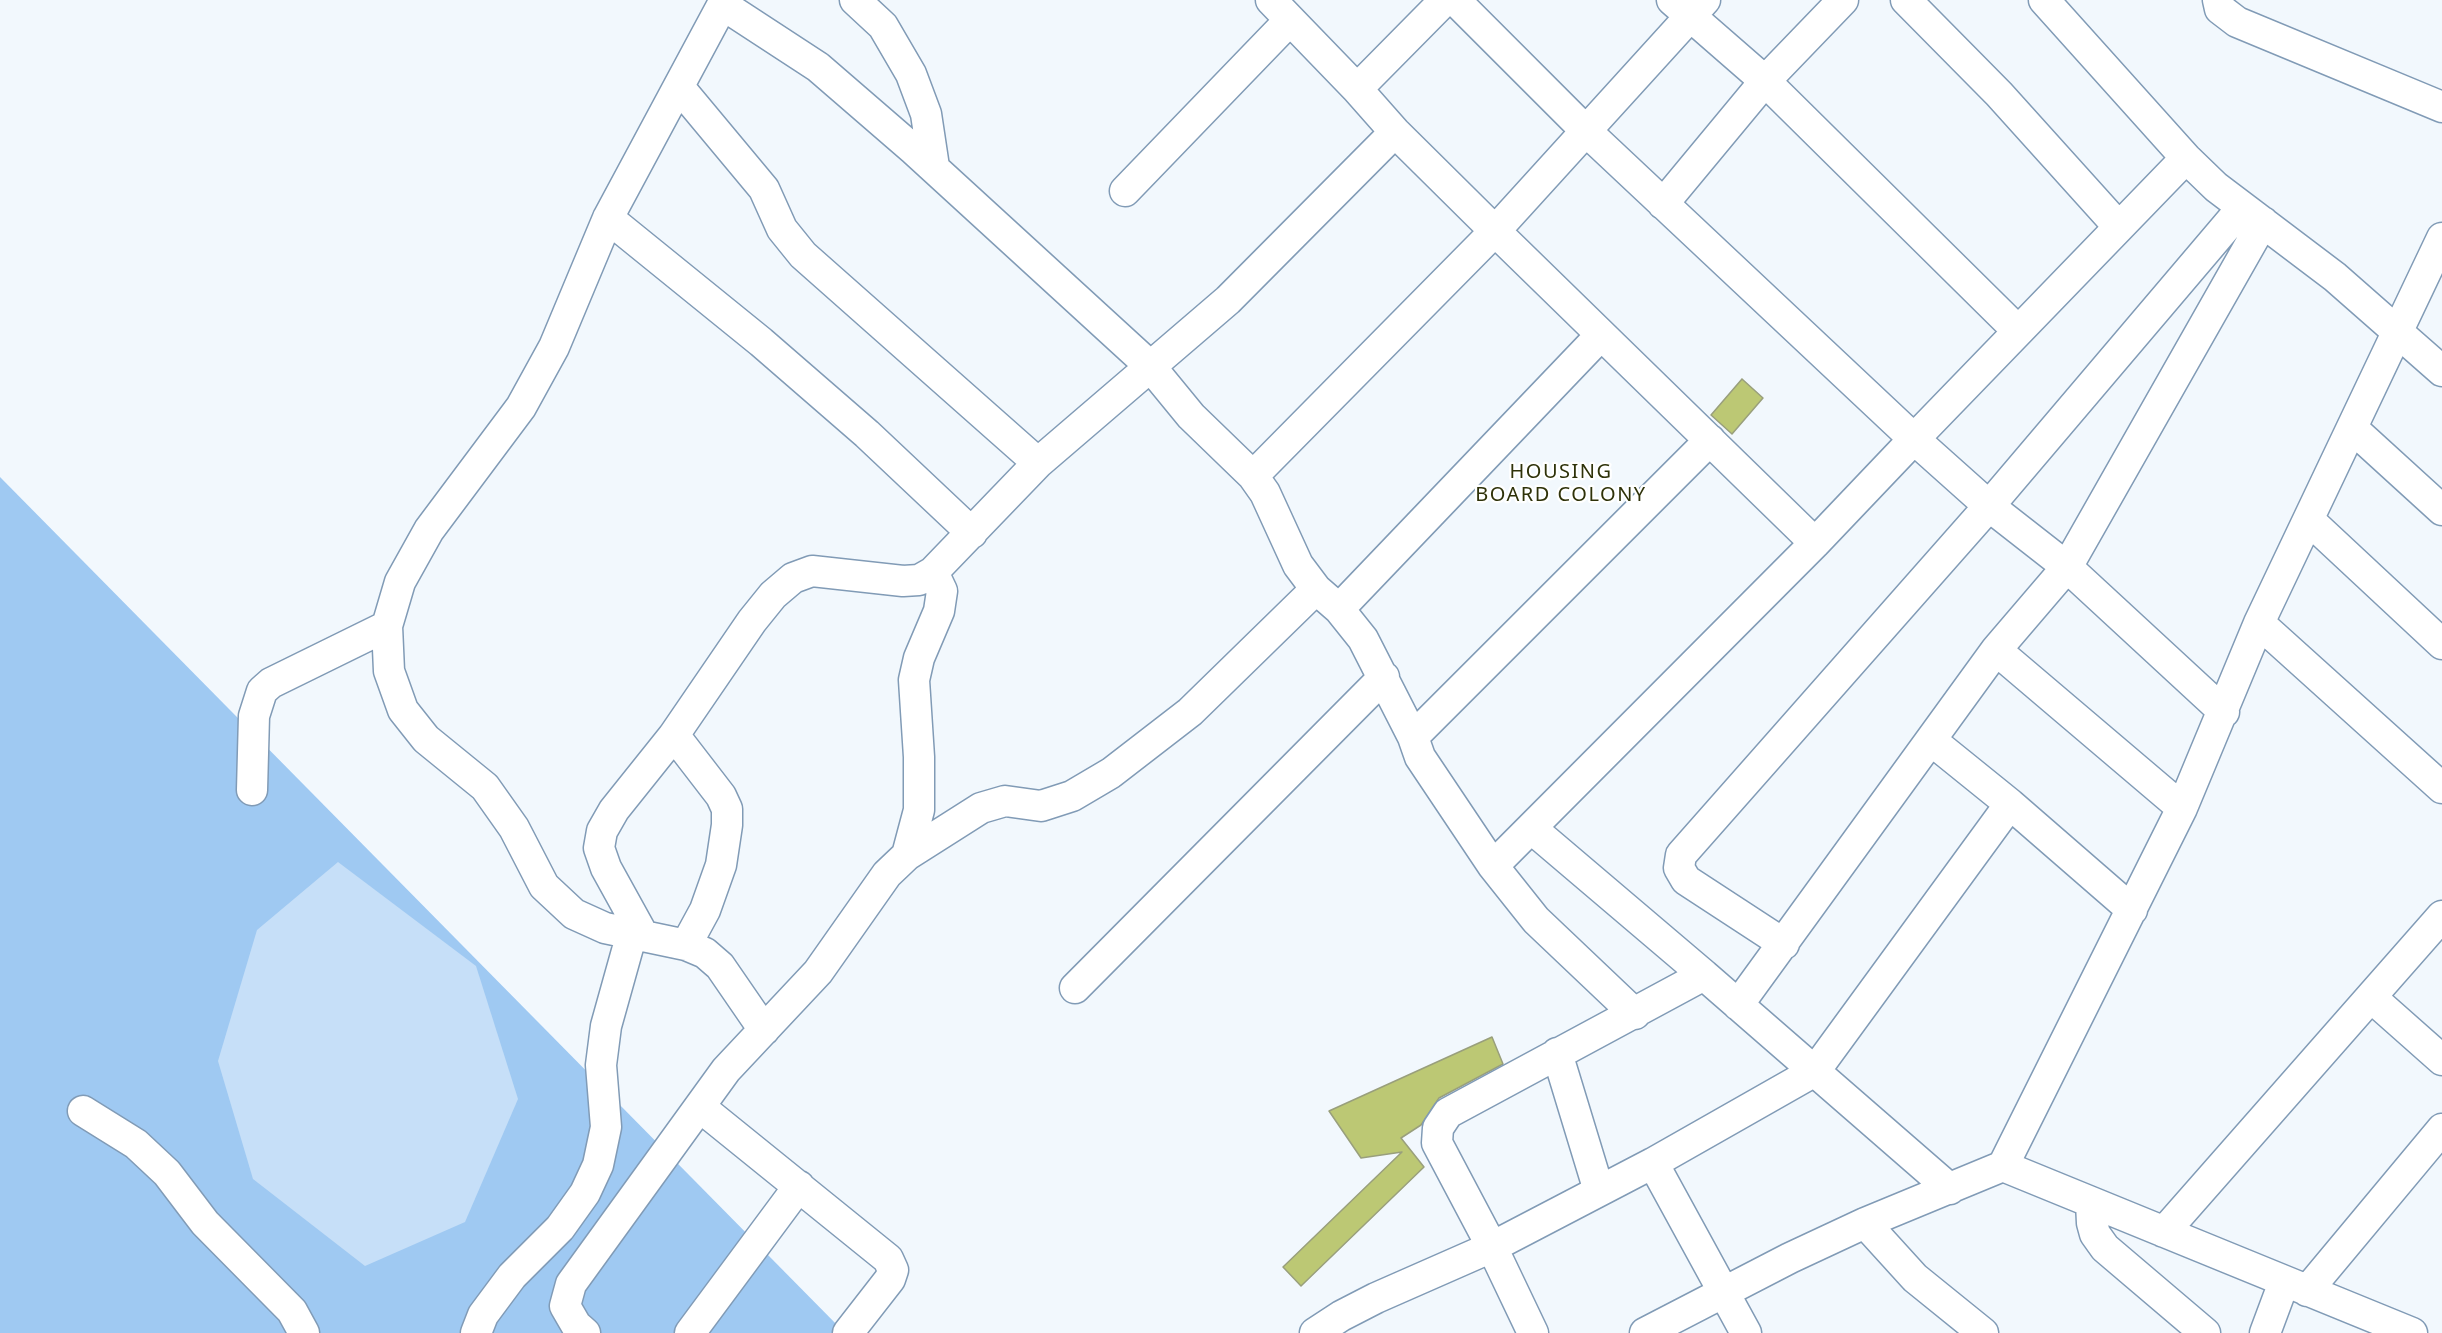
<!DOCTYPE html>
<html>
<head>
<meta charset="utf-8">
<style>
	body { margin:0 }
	canvas { display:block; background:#f2f8fd }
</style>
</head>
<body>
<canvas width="2442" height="1333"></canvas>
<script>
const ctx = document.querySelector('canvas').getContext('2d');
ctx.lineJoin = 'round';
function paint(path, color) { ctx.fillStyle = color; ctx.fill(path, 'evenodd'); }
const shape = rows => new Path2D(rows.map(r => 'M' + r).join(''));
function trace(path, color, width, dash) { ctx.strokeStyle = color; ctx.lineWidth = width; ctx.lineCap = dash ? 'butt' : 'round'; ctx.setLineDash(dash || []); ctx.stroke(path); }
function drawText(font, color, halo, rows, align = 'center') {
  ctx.font = font + ' "Noto Sans",sans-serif'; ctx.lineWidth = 4.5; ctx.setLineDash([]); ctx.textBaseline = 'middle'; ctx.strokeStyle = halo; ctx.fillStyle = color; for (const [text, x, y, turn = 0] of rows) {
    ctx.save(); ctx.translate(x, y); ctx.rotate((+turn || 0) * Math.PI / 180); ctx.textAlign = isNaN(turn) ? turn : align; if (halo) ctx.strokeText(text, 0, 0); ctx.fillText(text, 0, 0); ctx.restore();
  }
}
const green = shape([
	[0,477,845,1333,0,1333]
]);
const water = shape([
	[338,862,476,966,518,1099,465,1222,365,1266,253,1179,218,1061,257,930]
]);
const building = shape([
	[1742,379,1763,398,1732,434,1711,415,1742,379],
	[1492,1037,1503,1064,1439,1098,1421,1125,1401,1138,1424,1167,1301,1286,1283,1267,1402,1152,1361,1158,1329,1111,1492,1037]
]);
const minor = shape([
	[725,0,608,218,554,347,521,407,429,530,400,582,387,626,389,671,403,710,426,739,485,787,514,828,544,886,574,914,605,928,686,945,705,953,720,966,764,1030],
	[855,0,883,26,911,74,926,114,934,167],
	[1455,0,1585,130,1914,439,2186,158],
	[1672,0,1765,81,2018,331],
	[1705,0,1495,231,1815,543],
	[1906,0,1999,94,2118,226],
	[2044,0,2186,158,2216,187,2335,277,2442,371],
	[2218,0,2220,9,2237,22,2442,107],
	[723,5,818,67,914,150,1150,366,1191,416,1253,476,1265,493,1298,565,1316,589,1339,609,1363,639,1413,737,1420,757,1493,866,1536,920,1635,1014],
	[679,87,764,189,782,229,803,255,1038,463],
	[1357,89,1445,0],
	[1125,191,1290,20],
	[1663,204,1765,81,1843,0],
	[608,218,761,342,867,434,972,533],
	[2352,428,2442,510],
	[1253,476,1495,231,1395,132,1357,89,1271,0],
	[2309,520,2442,644],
	[1339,609,1601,335],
	[2259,623,2442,788],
	[1996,650,2182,808],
	[674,735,721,796,727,809,727,825,721,865,705,910,686,945],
	[1413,737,1710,440],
	[1932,741,2010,804,2132,910],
	[252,790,254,716,262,691,271,683,387,626],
	[1531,828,1704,975],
	[907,855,919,810,919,757,914,680,919,658,939,611,942,591,933,572],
	[1493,866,1815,543,1914,439,1989,506,2067,567,2224,712],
	[643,935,606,868,599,848,602,831,614,810,674,735,752,621,773,595,793,578,812,571,903,581,919,580,933,572,1038,463,1228,300,1395,132],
	[1784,944,1686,880,1679,868,1681,855,1989,506,2242,208],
	[1075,988,1384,677],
	[2372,998,2442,1060],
	[1738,1005,1996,650,2067,567,2263,222],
	[1557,1053,1599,1191],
	[700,1107,888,1259,893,1270,890,1279,848,1333],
	[83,1111,136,1144,167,1173,205,1223,292,1311,304,1333],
	[1653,1163,1746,1333],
	[2003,1166,2182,808,2259,623,2442,238],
	[2091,1203,2092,1223,2095,1234,2105,1248,2205,1333],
	[1865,1223,1915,1278,1983,1333],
	[2164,1232,2442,916],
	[2307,1291,2442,1129],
	[476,1333,483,1315,512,1276,560,1228,585,1193,598,1165,606,1127,601,1065,606,1026,632,933],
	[585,1333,576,1325,565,1306,571,1284,726,1070,818,972,887,874,907,855,981,808,1005,801,1041,806,1072,796,1111,773,1190,712,1316,589],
	[690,1333,799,1186],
	[1315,1333,1341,1316,1376,1298,1492,1247,1653,1163,1815,1071,2010,804],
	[1533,1333,1492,1247,1437,1143,1438,1128,1448,1113,1704,975,1950,1189],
	[1645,1333,1790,1258,1865,1223,2003,1166,2412,1333],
	[2265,1333,2284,1282]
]);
const neighbourhoodNames = [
	["HOUSING",1561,472],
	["BOARD COLONY",1561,495]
];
paint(green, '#9fc9f2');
paint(water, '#c6dff8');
paint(building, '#bcc874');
trace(building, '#999f7c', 1.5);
trace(minor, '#819bb6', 33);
trace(minor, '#fff', 30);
ctx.letterSpacing = '1.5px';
drawText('20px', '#2e3209', '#fff', neighbourhoodNames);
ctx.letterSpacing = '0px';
</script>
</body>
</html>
